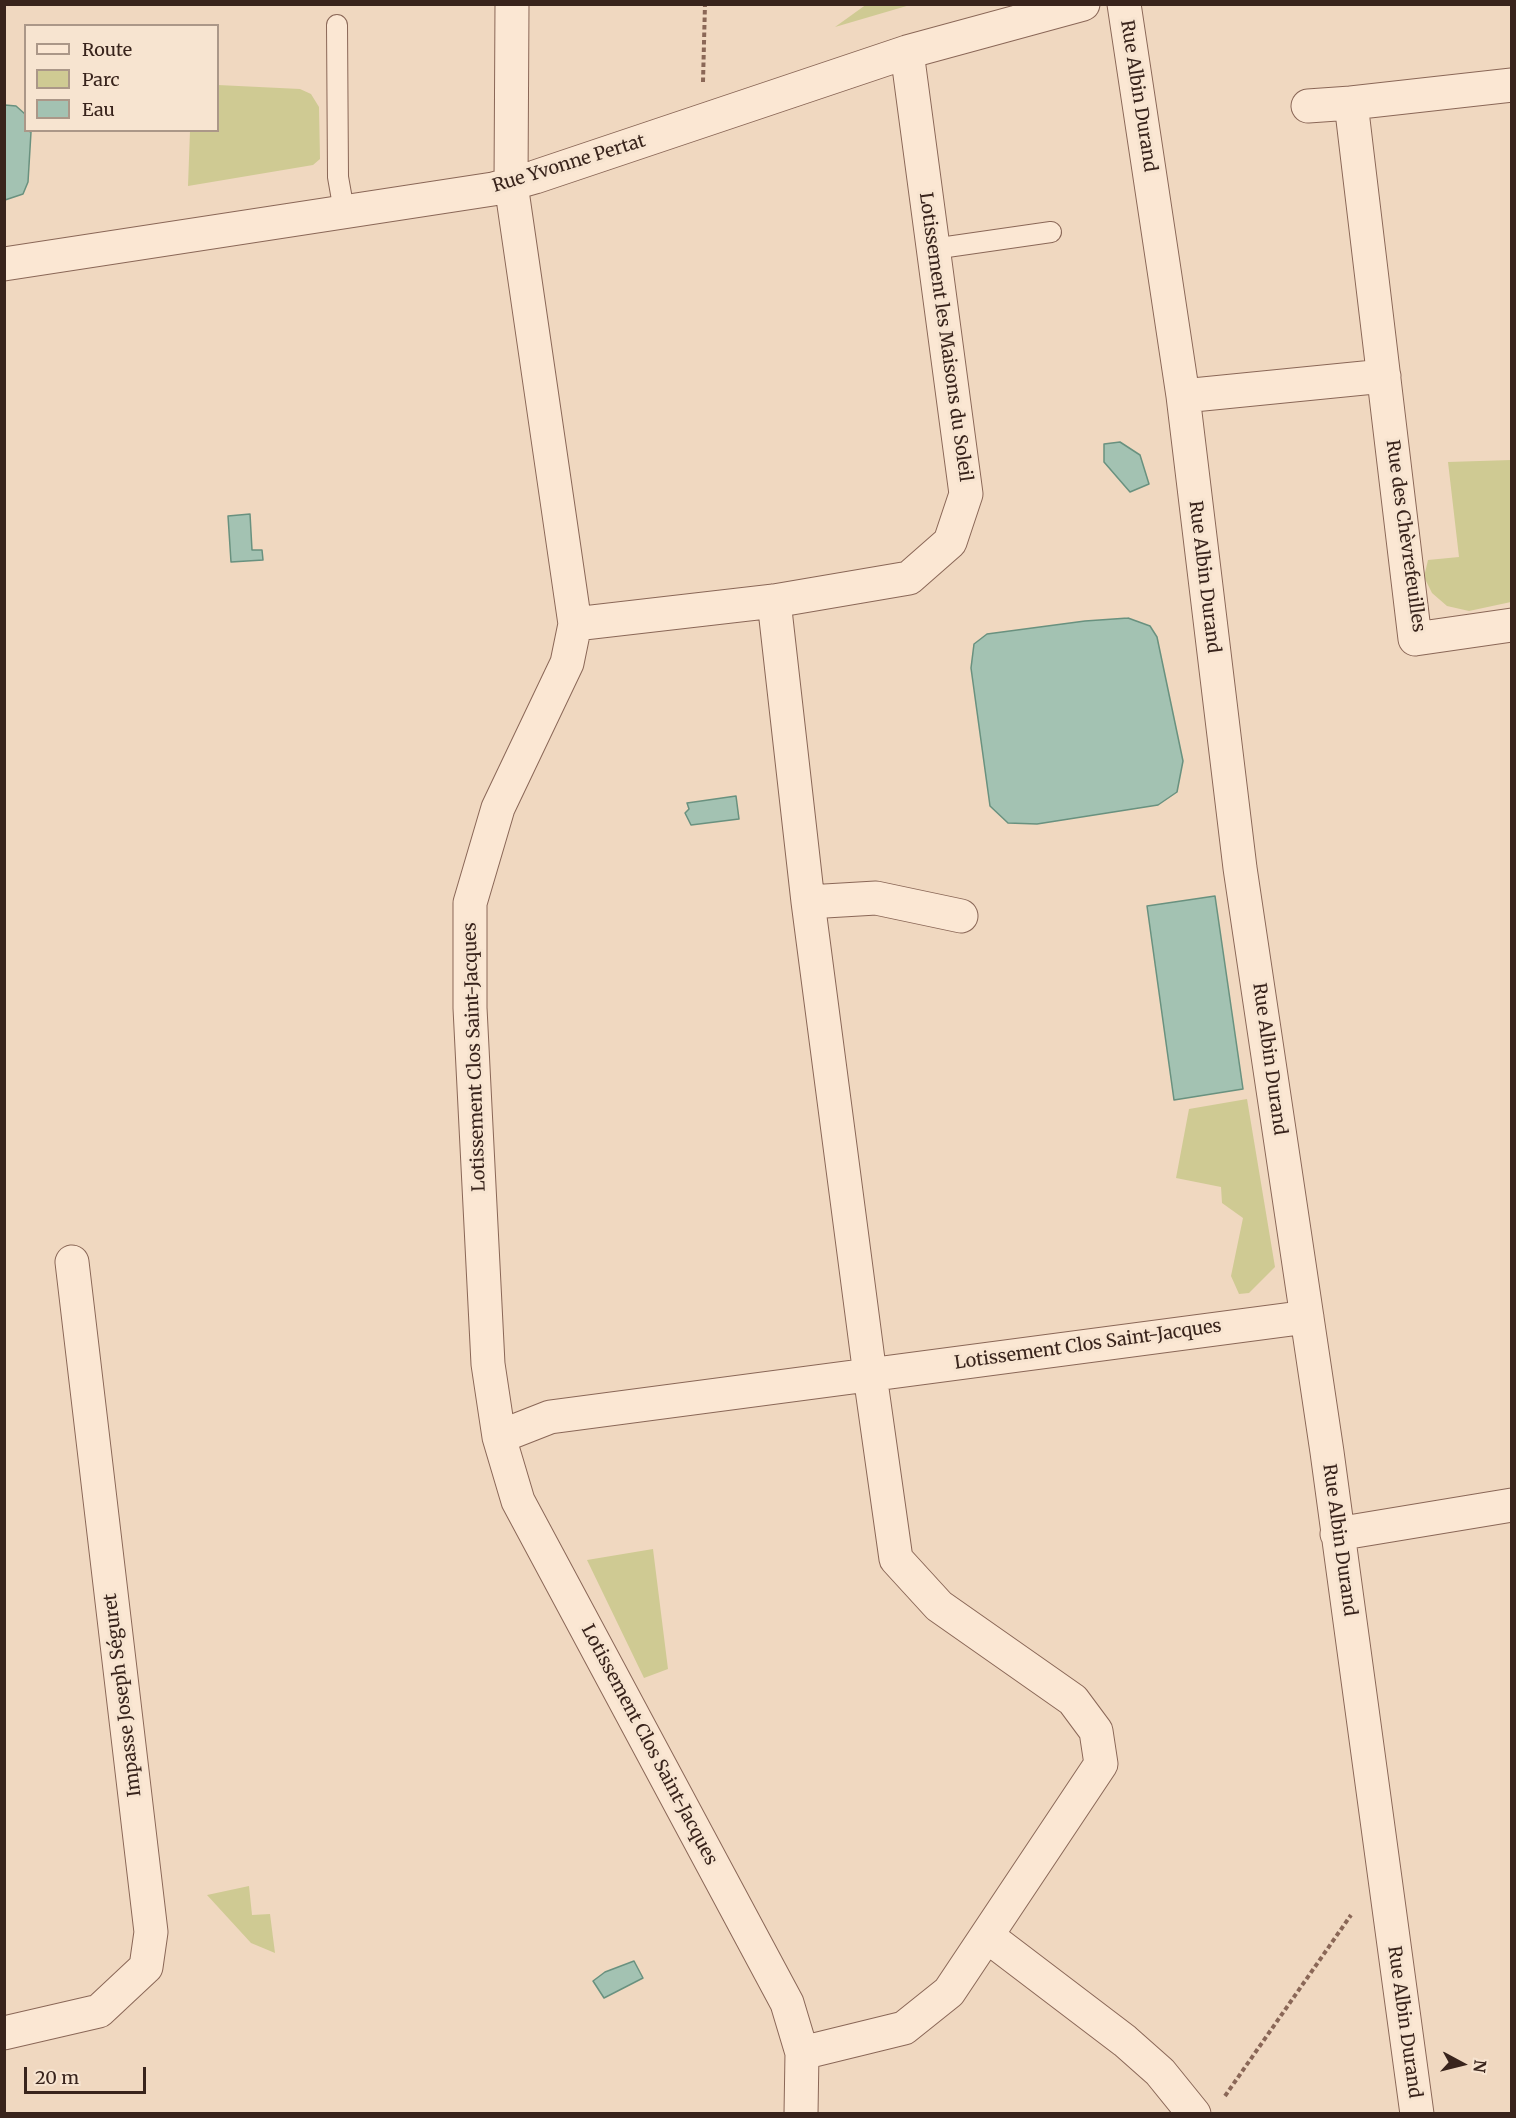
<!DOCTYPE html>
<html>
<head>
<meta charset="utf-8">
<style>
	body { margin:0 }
	#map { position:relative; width:1516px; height:2118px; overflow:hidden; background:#f0d8c0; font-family:Merriweather,serif }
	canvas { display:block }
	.frame { position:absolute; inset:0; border:6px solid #39241c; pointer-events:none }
	.legend { position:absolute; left:24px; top:24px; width:195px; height:108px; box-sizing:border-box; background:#f7e4d0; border:2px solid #ab9788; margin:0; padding:8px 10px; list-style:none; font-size:18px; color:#39241c }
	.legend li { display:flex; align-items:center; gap:12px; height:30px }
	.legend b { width:30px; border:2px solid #ab9788 }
	.north { position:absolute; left:1432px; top:2034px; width:60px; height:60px; -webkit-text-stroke:4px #f7e4d0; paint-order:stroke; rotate:97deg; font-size:16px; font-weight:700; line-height:24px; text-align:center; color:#39241c }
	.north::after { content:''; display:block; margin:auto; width:21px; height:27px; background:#39241c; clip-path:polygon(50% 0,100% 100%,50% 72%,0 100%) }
	.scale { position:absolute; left:24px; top:2067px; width:122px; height:27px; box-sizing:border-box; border:3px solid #39241c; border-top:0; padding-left:8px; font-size:18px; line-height:21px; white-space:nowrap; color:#39241c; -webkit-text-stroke:4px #f7e4d0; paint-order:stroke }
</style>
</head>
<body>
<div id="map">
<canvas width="1516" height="2118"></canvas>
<div class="frame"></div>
<ul class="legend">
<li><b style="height:8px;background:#fbe7d3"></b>Route</li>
<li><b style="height:16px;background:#cfca93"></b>Parc</li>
<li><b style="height:16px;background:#a3c2b2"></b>Eau</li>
</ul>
<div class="north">N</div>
<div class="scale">20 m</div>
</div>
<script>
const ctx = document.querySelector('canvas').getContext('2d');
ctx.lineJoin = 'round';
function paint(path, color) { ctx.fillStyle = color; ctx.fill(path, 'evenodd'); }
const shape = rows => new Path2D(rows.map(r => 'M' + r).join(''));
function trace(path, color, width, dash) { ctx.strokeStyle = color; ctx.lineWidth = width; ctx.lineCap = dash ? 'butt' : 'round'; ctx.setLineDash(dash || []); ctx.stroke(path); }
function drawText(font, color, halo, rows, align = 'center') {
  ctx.font = font + ' Merriweather,serif'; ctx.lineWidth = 6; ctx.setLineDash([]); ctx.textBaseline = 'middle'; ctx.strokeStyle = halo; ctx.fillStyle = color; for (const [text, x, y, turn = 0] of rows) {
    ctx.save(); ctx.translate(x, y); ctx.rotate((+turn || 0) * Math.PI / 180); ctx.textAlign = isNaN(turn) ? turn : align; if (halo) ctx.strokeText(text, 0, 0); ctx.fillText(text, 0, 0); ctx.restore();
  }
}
const green = shape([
	[867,4,910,4,910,5,835,27],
	[218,85,300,89,311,94,319,107,320,159,313,165,188,186,190,131,218,130],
	[1511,460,1511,602,1469,611,1447,606,1432,593,1424,577,1428,560,1459,557,1448,462],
	[1247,1099,1275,1267,1249,1293,1239,1294,1231,1276,1243,1218,1222,1203,1221,1187,1176,1178,1189,1109],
	[653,1549,668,1669,644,1678,587,1560],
	[249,1886,252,1915,270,1914,275,1953,251,1943,207,1895]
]);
const water = shape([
	[5,105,16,106,25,114,26,130,31,132,28,182,23,194,5,200,5,105],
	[1120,442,1140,455,1149,484,1130,492,1104,462,1104,444,1120,442],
	[250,514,252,550,262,550,263,560,231,562,228,516,250,514],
	[1128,618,1150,626,1157,637,1183,761,1177,792,1158,805,1037,824,1008,823,990,806,971,668,974,644,987,634,1085,621,1128,618],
	[736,796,739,819,691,825,685,813,689,809,687,803,736,796],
	[1215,896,1243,1089,1174,1100,1147,906,1215,896],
	[634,1961,643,1978,604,1998,593,1981,605,1972,634,1961]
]);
const path = shape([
	[703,82,705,4],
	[1225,2096,1351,1915]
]);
const lane = shape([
	[337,25,338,177,344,211],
	[933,249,1051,232]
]);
const street = shape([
	[512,4,511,184,575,624,774,601,909,578,950,542,966,494,907,52],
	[1124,4,1183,396,1240,868,1327,1452,1417,2114],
	[1512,85,1351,103,1415,639,1512,625],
	[1308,106,1351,103],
	[4,264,493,189,535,177,907,52,1083,4],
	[1183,396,1384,376],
	[774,601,808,902,870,1375,896,1559,939,1606,1073,1700,1096,1731,1101,1764,949,1992,904,2028,802,2053],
	[575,624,567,663,498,808,470,903,470,1008,488,1364,499,1437,518,1501,787,2003,802,2053,801,2114],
	[808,902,876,898,961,916],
	[499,1437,550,1417,1307,1317],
	[1337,1534,1512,1505],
	[987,1936,1125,2041,1160,2072,1194,2114],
	[4,2033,99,2011,146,1967,151,1932,72,1262]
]);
const streetNames = [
	["Rue Albin Durand",1138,96,81],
	["Rue Yvonne Pertat",569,164,-17],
	["Lotissement les Maisons du Soleil",945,337,82],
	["Rue des Chèvrefeuilles",1405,536,82],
	["Rue Albin Durand",1204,577,83],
	["Lotissement Clos Saint-Jacques",475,1057,-92],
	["Rue Albin Durand",1269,1059,82],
	["Lotissement Clos Saint-Jacques",1088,1345,-8],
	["Rue Albin Durand",1339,1540,82],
	["Impasse Joseph Séguret",123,1695,-97],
	["Lotissement Clos Saint-Jacques",649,1745,62],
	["Rue Albin Durand",1404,2022,82]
];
paint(green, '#cfca93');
paint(water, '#a3c2b2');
trace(water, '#69917f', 1.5);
trace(lane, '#8a6757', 22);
trace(street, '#8a6757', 35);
trace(path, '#8a6757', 4, [4.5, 3]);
trace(lane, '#fbe7d3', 20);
trace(street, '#fbe7d3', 33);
drawText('18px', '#39241c', '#f7e4d0', streetNames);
</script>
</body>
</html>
